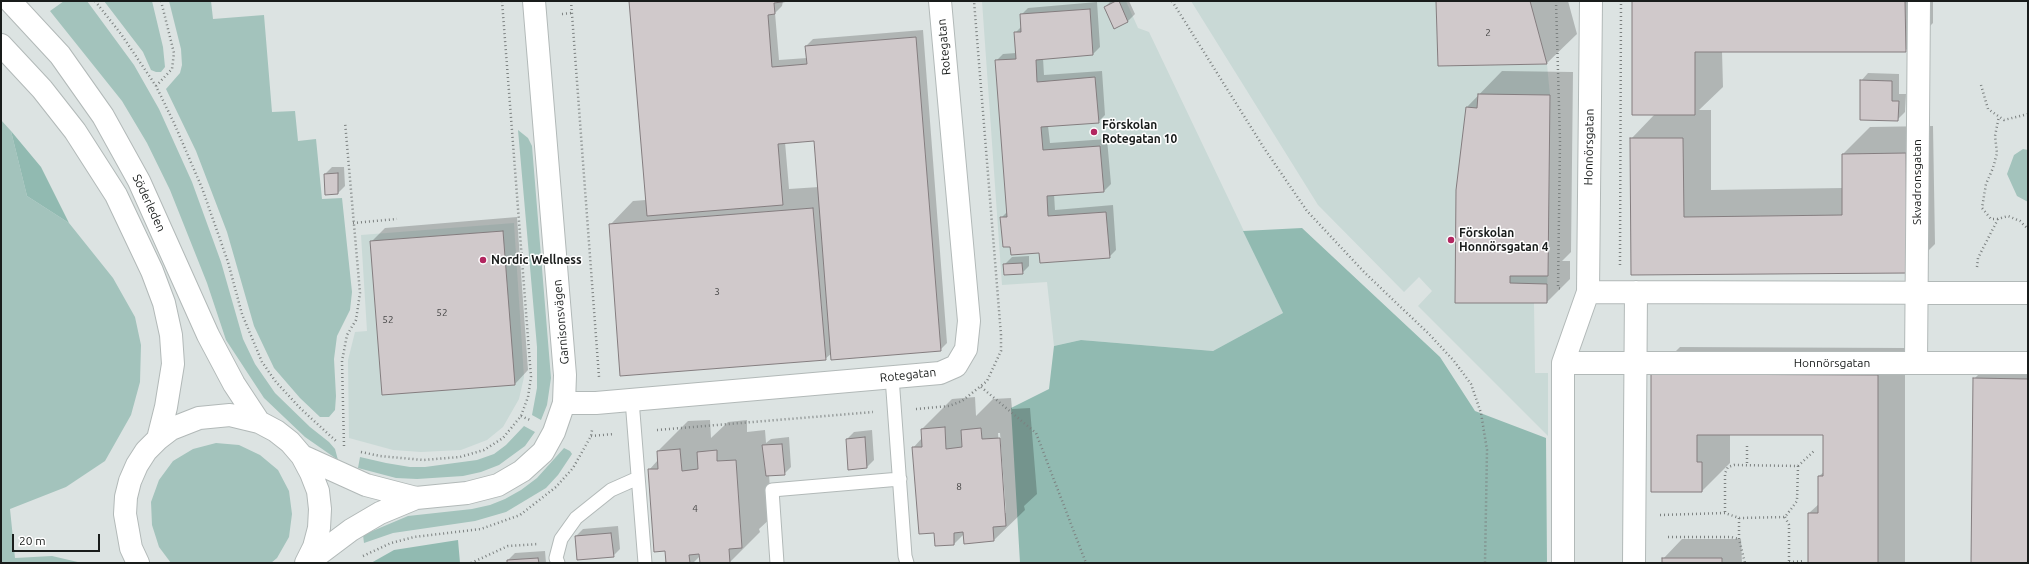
<!DOCTYPE html>
<html>
<head>
<meta charset="utf-8">
<style>
	body { margin:0 }
	#map { position:relative; width:2029px; height:564px; overflow:hidden; background:#dce3e2; font-family:Ubuntu,sans-serif }
	canvas { display:block }
	.frame { position:absolute; inset:0; border:2px solid #191c1b; pointer-events:none }
	.scale { position:absolute; left:12px; top:534px; width:88px; height:18px; box-sizing:border-box; border:2px solid #191c1b; border-top:0; padding-left:5px; font-size:12px; line-height:14px; white-space:nowrap; color:#191c1b; -webkit-text-stroke:3px #fff; paint-order:stroke }
</style>
</head>
<body>
<div id="map">
<canvas width="2029" height="564"></canvas>
<div class="frame"></div>
<div class="scale">20 m</div>
</div>
<script>
const ctx = document.querySelector('canvas').getContext('2d');
ctx.lineJoin = 'round';
function paint(path, color) { ctx.fillStyle = color; ctx.fill(path, 'evenodd'); }
const shape = rows => new Path2D(rows.map(r => 'M' + r).join(''));
function trace(path, color, width, dash) { ctx.strokeStyle = color; ctx.lineWidth = width; ctx.lineCap = dash ? 'butt' : 'round'; ctx.setLineDash(dash || []); ctx.stroke(path); }
function drawText(font, color, halo, rows, align = 'center') {
  ctx.font = font + ' Ubuntu,sans-serif'; ctx.lineWidth = 3; ctx.setLineDash([]); ctx.textBaseline = 'middle'; ctx.strokeStyle = halo; ctx.fillStyle = color; for (const [text, x, y, turn = 0] of rows) {
    ctx.save(); ctx.translate(x, y); ctx.rotate((+turn || 0) * Math.PI / 180); ctx.textAlign = isNaN(turn) ? turn : align; if (halo) ctx.strokeText(text, 0, 0); ctx.fillText(text, 0, 0); ctx.restore();
  }
}
const built = shape([
	[982,1,1126,1,1138,28,1149,32,1283,313,1213,351,1081,340,1054,346,1047,282,1002,285],
	[1191,1,1436,1,1438,66,1547,64,1550,95,1547,303,1534,303,1535,373,1548,373,1548,436,1418,306,1432,291,1419,277,1404,292,1318,205],
	[514,223,524,377,519,399,503,427,487,440,461,450,421,452,393,450,349,438,348,360,355,332,367,331,361,235]
]);
const green = shape([
	[64,1,87,1,134,65,159,109,192,182,221,262,243,339,255,364,275,393,310,427,329,442,335,449,338,460,305,437,264,398,226,340,207,283,170,190,147,143,122,101,50,11],
	[104,1,152,1,163,47,165,67,161,72,156,72,151,70,143,52],
	[169,1,211,1,213,19,264,15,272,112,295,111,298,141,316,139,322,199,342,198,352,292,350,310,337,336,334,359,336,396,335,410,329,417,320,417,300,398,274,368,254,326,227,232,196,151,166,89,180,73,182,65,181,49],
	[1,120,11,131,27,196,69,223,113,278,135,317,141,345,140,382,131,415,105,461,66,487,10,509,15,558,52,556,82,563,1,563],
	[518,130,528,138,532,146,550,366,551,378,547,405,541,420,532,415,537,388,537,347],
	[2023,149,2028,150,2028,202,2017,196,2007,174,2014,155],
	[524,426,535,432,525,446,499,465,481,472,463,476,417,479,396,478,358,468,360,457,386,463,410,467,425,467,477,460,494,454,506,445],
	[216,443,239,445,260,455,278,470,289,491,292,514,289,537,277,558,271,563,171,563,159,547,152,525,151,502,159,480,173,461,193,449],
	[564,448,570,451,572,454,558,475,546,488,506,512,475,521,393,533,364,543,363,535,408,516,472,509,490,505,505,499,521,490,537,478]
]);
const forest = shape([
	[11,131,41,167,69,223,27,196],
	[1302,228,1440,357,1475,411,1546,438,1547,563,1020,563,1011,408,1049,389,1054,346,1081,340,1213,351,1283,313,1243,231],
	[458,540,460,563,371,563,394,550]
]);
const shadow = shape([
	[630,1,783,1,782,6,775,13,779,60,807,58,806,46,813,39,923,30,947,343,940,350,832,353,825,359,610,225,633,201,646,200],
	[815,140,819,187,789,189,785,142],
	[1111,1,1129,1,1135,14,1128,21,1105,7],
	[1437,1,1568,1,1577,34,1547,63,1439,65],
	[1633,1,1933,1,1933,23,1905,51,1722,51,1723,87,1699,110,1711,110,1711,190,1843,188,1843,154,1870,127,1933,126,1935,244,1907,272,1632,274,1631,139,1655,114],
	[1097,2,1100,47,1093,54,1043,58,1044,75,1102,71,1105,115,1098,122,1048,126,1050,143,1107,139,1111,184,1104,191,1054,194,1055,210,1113,205,1116,250,1109,257,1040,252,1001,218,1008,211,996,61,1003,54,1016,53,1015,33,1022,26,1021,15,1028,8],
	[1502,71,1573,72,1571,252,1562,261,1570,261,1570,279,1547,302,1456,302,1467,107],
	[1868,73,1899,74,1899,94,1906,94,1905,112,1898,119,1861,81],
	[332,167,344,167,345,186,338,193,325,174],
	[517,217,528,370,515,384,371,242,385,228],
	[1029,256,1029,266,1022,273,1005,264,1012,257],
	[1680,347,1905,348,1905,563,1809,563,1809,513,1819,504,1819,476,1824,472,1824,434,1730,434,1730,463,1702,491,1652,375],
	[2002,351,2028,351,2028,563,1972,563,1974,379],
	[975,397,976,416,993,399,1011,398,1012,409,1030,408,1037,494,1024,506,1025,510,994,540,964,534,954,544,935,532,913,448,922,438,922,429,952,399],
	[998,433,1000,433,1006,513,1004,513],
	[710,420,711,438,728,422,747,420,747,432,765,430,766,443,771,439,789,437,791,467,784,474,769,475,772,517,759,529,760,532,730,562,701,563,700,556,693,563,667,563,666,550,649,470,658,460,658,451,688,421],
	[872,430,874,460,867,467,849,469,847,439,854,432],
	[618,526,620,549,613,556,576,536,583,529],
	[1682,539,1741,539,1742,563,1663,563,1663,559],
	[545,551,546,563,508,563,508,560,515,553]
]);
const building = shape([
	[629,1,789,1,774,3,775,14,768,15,772,67,807,64,805,46,916,37,941,351,831,360,814,141,778,144,783,205,647,216,629,1],
	[1116,1,1119,1,1128,22,1114,29,1104,7,1116,1],
	[1436,1,1530,1,1547,64,1438,66,1436,1],
	[1632,1,1905,1,1906,52,1695,52,1695,115,1632,115,1632,1],
	[1090,9,1093,55,1036,60,1037,82,1095,77,1099,123,1041,127,1043,150,1100,146,1104,192,1047,196,1048,216,1106,212,1110,258,1040,263,1039,253,1011,255,1010,247,1003,247,1000,217,1007,217,995,60,1016,59,1014,32,1021,32,1020,14,1090,9],
	[1860,80,1892,81,1892,101,1899,101,1898,121,1860,120,1860,80],
	[1478,94,1550,95,1548,276,1510,276,1510,283,1547,284,1547,303,1455,303,1456,190,1466,107,1477,108,1478,94],
	[1630,138,1683,138,1684,217,1842,215,1842,154,1906,153,1907,273,1631,275,1630,138],
	[338,173,338,194,325,195,324,174,338,173],
	[813,208,826,360,620,376,609,224,813,208],
	[503,231,515,385,382,395,370,241,503,231],
	[1022,263,1023,274,1004,275,1003,264,1022,263],
	[1651,374,1878,375,1878,563,1808,563,1808,513,1818,513,1818,476,1823,476,1823,435,1697,435,1697,462,1702,462,1702,492,1651,492,1651,374],
	[1973,378,2028,379,2028,563,1971,563,1973,378],
	[945,427,946,449,962,447,961,430,981,428,982,439,1000,438,1006,526,993,527,994,541,964,544,963,532,954,533,954,545,935,546,934,533,919,534,912,447,922,447,921,429,945,427],
	[865,437,867,468,848,470,846,439,865,437],
	[782,444,785,475,766,476,762,445,782,444],
	[680,449,682,471,698,469,697,452,717,450,717,461,736,460,742,548,729,549,730,563,700,563,699,554,689,555,690,563,666,563,665,551,654,552,648,469,658,469,657,451,680,449],
	[611,533,614,557,577,560,575,536,611,533],
	[538,558,539,563,507,563,507,560,538,558],
	[1662,558,1722,558,1722,563,1662,563,1662,558]
]);
const path = shape([
	[95,1,121,34,156,86,174,123,202,188,228,262,242,314,262,362,276,382,301,409,336,441],
	[571,1,599,377],
	[1172,1,1264,148,1307,211,1365,273,1429,334,1454,361,1471,384,1481,413,1487,450,1485,563],
	[1556,1,1560,141,1558,288,1562,289],
	[562,14,572,13],
	[1981,85,1988,109,2004,120,2028,114],
	[156,86,172,69,174,53,161,1],
	[1998,219,1991,219,1982,208,1986,184,1993,168,1997,153,1995,136,1999,116],
	[353,223,397,219],
	[1620,265,1621,1],
	[1977,267,1978,258,1998,219,2008,216,2020,221,2028,229],
	[981,387,1036,433,1086,563],
	[916,409,949,406,962,401,987,381,1001,351,1001,335,974,1],
	[521,416,530,420],
	[657,430,873,412],
	[591,436,614,434],
	[344,446,342,361,347,335,356,320,360,293,345,122],
	[1747,446,1747,466],
	[361,452,380,456,423,460,460,457,484,450,503,438,521,416,528,397,531,377,502,1],
	[1798,466,1815,450],
	[1660,515,1725,513,1739,518,1785,517,1797,501,1798,466,1734,465,1728,467,1725,473,1725,513],
	[1785,517,1789,525,1789,563],
	[1739,518,1739,539,1745,563],
	[1668,537,1731,537,1739,539],
	[363,556,391,543,414,537,481,529,520,515,556,487,573,468,591,436,592,430],
	[1789,562,1805,561],
	[471,563,508,546,538,544]
]);
const lane = shape([
	[892,377,905,556,907,563],
	[632,400,645,563],
	[558,563,556,558,561,539,576,518,611,490,638,478],
	[777,563,772,490,900,479]
]);
const street = shape([
	[1588,292,1591,1],
	[1563,363,2028,363],
	[1916,363,1919,1],
	[564,403,596,403,940,373,956,366,966,349,969,321,940,1],
	[1563,563,1563,363,1588,292,2028,293],
	[1634,563,1636,292]
]);
const secondary = shape([
	[10,1,60,55,103,116,139,181,208,335,234,384,259,422],
	[1,45,42,89,75,131,116,195,152,271,164,303,171,335,173,364,166,407,158,439],
	[302,456,366,485,416,498],
	[138,563,131,548,125,514,126,497,130,481,137,465,146,451,158,439,171,429,199,418,230,415,259,422,276,431,290,442,302,456,311,473,318,491,320,509,319,528,314,547,306,563],
	[307,563,351,530,380,513,416,498,467,493,498,485,522,471,543,452,554,432,564,403,565,375,534,1]
]);
const markers = [
	[1094,132,4,"#b22660"],
	[1451,240,4,"#b22660"],
	[483,260,4,"#b22660"]
];
const numberNames = [
	["2",1488,33],
	["3",717,292],
	["52",442,313],
	["52",388,320],
	["8",959,487],
	["4",695,509]
];
const streetNames = [
	["Rotegatan",944,47,-95],
	["Honnörsgatan",1589,147,-89],
	["Skvadronsgatan",1917,182,-90],
	["Söderleden",149,203,65],
	["Garnisonsvägen",561,322,-95],
	["Honnörsgatan",1832,363],
	["Rotegatan",908,375,-6]
];
const poiNames = [
	["Förskolan",1102,125],
	["Rotegatan 10",1102,139],
	["Förskolan",1459,233],
	["Honnörsgatan 4",1459,247],
	["Nordic Wellness",491,260]
];
paint(built, '#c9d9d6');
paint(green, '#a3c3bc');
paint(forest, '#91bab1');
paint(shadow, '#0003');
paint(building, '#d0c9cb');
trace(building, '#847d7f', 1);
trace(lane, '#b2b9b8', 15);
trace(street, '#b2b9b8', 24);
trace(secondary, '#b2b9b8', 24);
trace(path, '#7c8180', 2.5, [1, 3]);
trace(lane, '#fff', 13);
trace(street, '#fff', 22);
trace(secondary, '#fff', 22);
for (const [x, y, r, color] of markers) { const dot = new Path2D(); dot.arc(x, y, r, 0, 2 * Math.PI); ctx.fillStyle = color; ctx.fill(dot); trace(dot, '#fff', 1.5); }
drawText('10px', '#474747', null, numberNames);
drawText('12px', '#191c1b', '#fff', streetNames);
drawText('bold 12px', '#191c1b', '#fff', poiNames, 'left');
</script>
</body>
</html>
